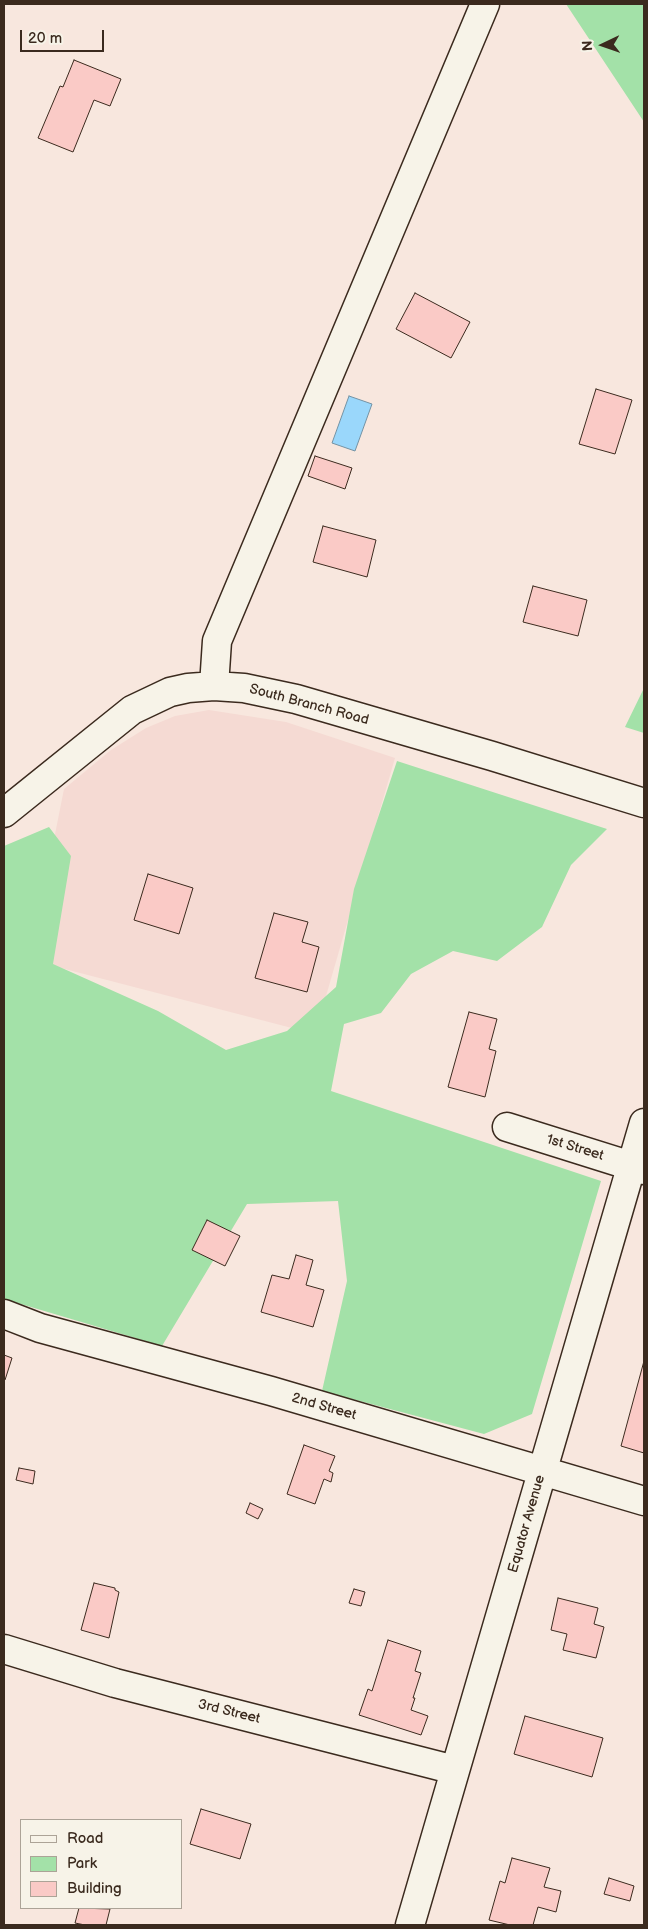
<!DOCTYPE html>
<html>
<head>
<meta charset="utf-8">
<style>
	body { margin:0 }
	#map { position:relative; width:648px; height:1929px; overflow:hidden; background:#f8e7de; font-family:"Balsamiq Sans",sans-serif }
	canvas { display:block }
	.frame { position:absolute; inset:0; border:5px solid #3b2a1e; pointer-events:none }
	.legend { position:absolute; left:20px; top:1819px; width:162px; height:90px; box-sizing:border-box; background:#f7f3e8; border:1px solid #aca397; margin:0; padding:6px 9px; list-style:none; font-size:15px; color:#3b2a1e }
	.legend li { display:flex; align-items:center; gap:10px; height:25px }
	.legend b { width:25px; border:1px solid #aca397 }
	.north { position:absolute; left:578px; top:20px; width:50px; height:50px; -webkit-text-stroke:4px #f7f3e8; paint-order:stroke; rotate:267deg; font-size:14px; font-weight:700; line-height:20px; text-align:center; color:#3b2a1e }
	.north::after { content:''; display:block; margin:auto; width:18px; height:22px; background:#3b2a1e; clip-path:polygon(50% 0,100% 100%,50% 72%,0 100%) }
	.scale { position:absolute; left:20px; top:30px; width:84px; height:22px; box-sizing:border-box; border:2px solid #3b2a1e; border-top:0; padding-left:6px; font-size:15px; line-height:18px; white-space:nowrap; color:#3b2a1e; -webkit-text-stroke:4px #f7f3e8; paint-order:stroke }
</style>
</head>
<body>
<div id="map">
<canvas width="648" height="1929"></canvas>
<div class="frame"></div>
<ul class="legend">
<li><b style="height:6px;background:#f7f3e8"></b>Road</li>
<li><b style="height:14px;background:#a3e1a8"></b>Park</li>
<li><b style="height:14px;background:#facac6"></b>Building</li>
</ul>
<div class="north">N</div>
<div class="scale">20 m</div>
</div>
<script>
const ctx = document.querySelector('canvas').getContext('2d');
ctx.lineJoin = 'round';
function paint(path, color) { ctx.fillStyle = color; ctx.fill(path, 'evenodd'); }
const shape = rows => new Path2D(rows.map(r => 'M' + r).join(''));
function trace(path, color, width, dash) { ctx.strokeStyle = color; ctx.lineWidth = width; ctx.lineCap = dash ? 'butt' : 'round'; ctx.setLineDash(dash || []); ctx.stroke(path); }
function drawText(font, color, halo, rows, align = 'center') {
  ctx.font = font + ' "Balsamiq Sans",sans-serif'; ctx.lineWidth = 4; ctx.setLineDash([]); ctx.textBaseline = 'middle'; ctx.strokeStyle = halo; ctx.fillStyle = color; for (const [text, x, y, turn = 0] of rows) {
    ctx.save(); ctx.translate(x, y); ctx.rotate((+turn || 0) * Math.PI / 180); ctx.textAlign = isNaN(turn) ? turn : align; if (halo) ctx.strokeText(text, 0, 0); ctx.fillText(text, 0, 0); ctx.restore();
  }
}
const built = shape([
	[209,710,286,722,395,758,315,1034,30,960,64,789,111,750,146,728,175,716]
]);
const green = shape([
	[566,4,644,4,644,122],
	[644,688,644,733,625,727],
	[397,761,607,829,571,865,542,927,497,961,453,951,411,974,381,1013,344,1024,331,1091,601,1181,532,1414,484,1434,322,1391,347,1281,338,1201,247,1204,162,1346,4,1299,4,846,49,827,71,856,53,964,158,1011,226,1050,287,1031,336,987,354,889]
]);
const water = shape([
	[349,396,372,404,355,451,332,443,349,396]
]);
const building = shape([
	[74,60,121,79,110,106,94,100,73,152,38,138,60,86,63,87,74,60],
	[415,293,470,322,451,358,396,329,415,293],
	[596,389,632,400,615,454,579,444,596,389],
	[315,456,352,468,345,489,308,476,315,456],
	[323,526,376,540,367,577,313,562,323,526],
	[533,586,587,600,578,636,523,622,533,586],
	[148,874,193,888,179,934,134,920,148,874],
	[274,913,308,922,302,942,319,947,307,992,255,978,274,913],
	[469,1012,497,1019,489,1049,496,1051,485,1097,448,1087,469,1012],
	[207,1220,240,1236,225,1266,192,1250,207,1220],
	[296,1255,313,1260,306,1285,324,1290,313,1327,261,1312,272,1275,289,1279,296,1255],
	[4,1355,12,1358,5,1380,4,1380,4,1355],
	[644,1361,644,1453,621,1446,644,1361],
	[304,1445,335,1456,329,1471,333,1473,331,1482,324,1479,315,1504,287,1494,304,1445],
	[19,1468,35,1471,33,1484,16,1480,19,1468],
	[250,1503,263,1509,258,1519,246,1513,250,1503],
	[94,1583,115,1588,115,1590,119,1592,109,1638,81,1630,94,1583],
	[354,1589,365,1592,361,1606,349,1603,354,1589],
	[558,1598,598,1608,594,1624,604,1627,596,1658,563,1650,567,1634,551,1630,558,1598],
	[388,1640,421,1651,415,1671,421,1673,413,1698,415,1698,411,1710,428,1716,421,1735,359,1715,368,1689,372,1691,388,1640],
	[525,1716,603,1738,592,1777,514,1754,525,1716],
	[201,1809,251,1824,240,1859,190,1844,201,1809],
	[512,1858,550,1868,544,1887,561,1891,556,1912,538,1907,533,1925,510,1925,489,1920,500,1881,505,1883,512,1858],
	[609,1878,634,1886,630,1901,604,1894,609,1878],
	[79,1908,110,1909,106,1925,85,1925,75,1923,79,1908]
]);
const minor = shape([
	[214,686,217,641,485,4],
	[4,813,132,710,170,692,188,688,214,686,244,688,296,699,492,756,644,803],
	[507,1127,644,1170],
	[4,1314,40,1328,271,1391,644,1501],
	[4,1649,115,1683,455,1770],
	[410,1925,644,1123]
]);
const streetNames = [
	["South Branch Road",309,705,15],
	["1st Street",575,1148,17],
	["2nd Street",324,1407,16],
	["Equator Avenue",527,1524,-74],
	["3rd Street",229,1712,14]
];
paint(built, '#f5dad3');
paint(green, '#a3e1a8');
paint(water, '#9ad7fb');
trace(water, '#7492a3', 1);
paint(building, '#facac6');
trace(building, '#3b2a1e', 1);
trace(minor, '#3b2a1e', 31);
trace(minor, '#f7f3e8', 28);
drawText('14px', '#3b2a1e', '#f7f3e8', streetNames);
</script>
</body>
</html>
